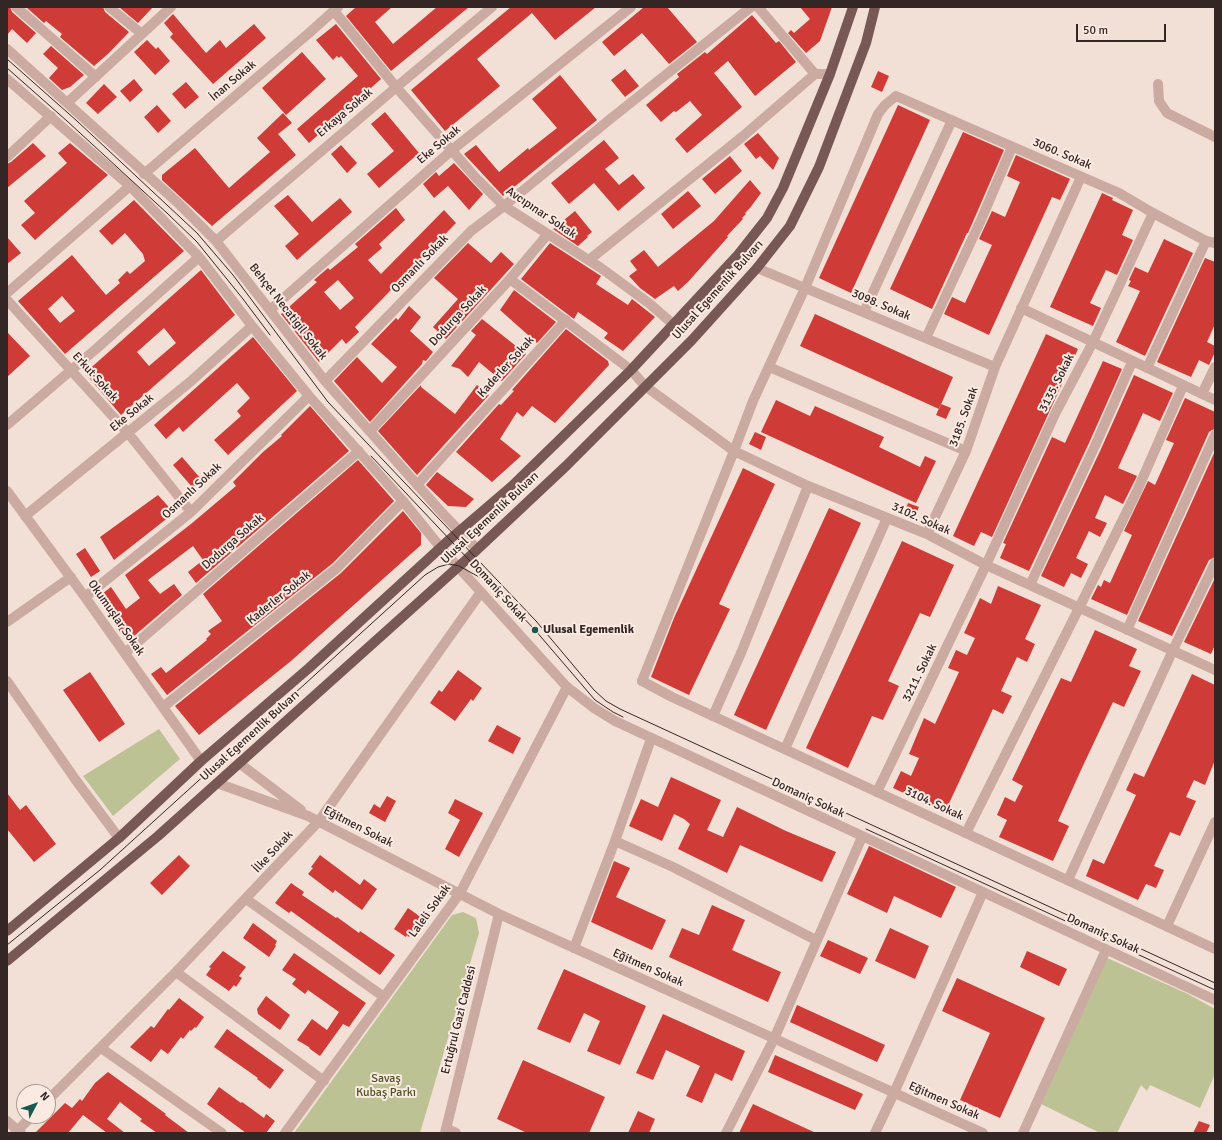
<!DOCTYPE html>
<html>
<head>
<meta charset="utf-8">
<style>
	body { margin:0 }
	#map { position:relative; width:1222px; height:1140px; overflow:hidden; background:#f2dfd5; font-family:Signika,sans-serif }
	canvas { display:block }
	.frame { position:absolute; inset:0; border:8px solid #342624; pointer-events:none }
	.north { position:absolute; left:16px; top:1084px; width:40px; height:40px; box-sizing:border-box; background:#faeae2; border:1px solid #ab9c96; border-radius:50%; rotate:49deg; font-size:11px; font-weight:700; line-height:16px; text-align:center; color:#342624 }
	.north::after { content:''; display:block; margin:auto; width:14px; height:18px; background:#17594f; clip-path:polygon(50% 0,100% 100%,50% 72%,0 100%) }
	.scale { position:absolute; left:1076px; top:24px; width:90px; height:18px; box-sizing:border-box; border:2px solid #342624; border-top:0; padding-left:5px; font-size:12px; line-height:14px; white-space:nowrap; color:#342624; -webkit-text-stroke:3px #faeae2; paint-order:stroke }
</style>
</head>
<body>
<div id="map">
<canvas width="1222" height="1140"></canvas>
<div class="frame"></div>
<div class="north">N</div>
<div class="scale">50 m</div>
</div>
<script>
const ctx = document.querySelector('canvas').getContext('2d');
ctx.lineJoin = 'round';
function paint(path, color) { ctx.fillStyle = color; ctx.fill(path, 'evenodd'); }
const shape = rows => new Path2D(rows.map(r => 'M' + r).join(''));
function trace(path, color, width, dash) { ctx.strokeStyle = color; ctx.lineWidth = width; ctx.lineCap = dash ? 'butt' : 'round'; ctx.setLineDash(dash || []); ctx.stroke(path); }
function drawText(font, color, halo, rows, align = 'center') {
  ctx.font = font + ' Signika,sans-serif'; ctx.lineWidth = 4; ctx.setLineDash([]); ctx.textBaseline = 'middle'; ctx.strokeStyle = halo; ctx.fillStyle = color; for (const [text, x, y, turn = 0] of rows) {
    ctx.save(); ctx.translate(x, y); ctx.rotate((+turn || 0) * Math.PI / 180); ctx.textAlign = isNaN(turn) ? turn : align; if (halo) ctx.strokeText(text, 0, 0); ctx.fillText(text, 0, 0); ctx.restore();
  }
}
const green = shape([
	[159,729,180,759,113,816,83,776],
	[463,912,476,918,479,933,420,1133,294,1133,452,915],
	[1105,957,1188,994,1215,1009,1215,1074,1200,1108,1150,1085,1147,1091,1141,1085,1117,1133,1100,1133,1039,1103]
]);
const building = shape([
	[7,7,10,7,12,12,36,33,27,43,12,29,7,35],
	[26,7,103,7,105,12,129,32,109,53,94,66,60,37,62,34,46,21,44,23],
	[119,7,153,7,138,23],
	[356,7,392,7,375,22,393,44,437,7,469,7,391,71,346,16],
	[511,7,596,7,555,40,532,13,477,59,500,86,445,131,411,90],
	[644,7,667,7,697,42,669,64,642,33,614,56,602,42],
	[800,7,832,7,820,41,806,53,788,33,791,30,794,33,810,19],
	[173,14,206,53,220,40,226,48,254,24,266,38,213,84,170,37,173,34,164,23],
	[752,15,776,43,779,41,796,62,755,96,728,61,714,73,742,107,687,153,675,139,702,115,690,101,676,112,674,111,661,122,646,105,679,77,677,74,705,52,707,54],
	[336,24,381,79,309,143,297,129,358,76,341,56,339,58,337,56,333,60,316,40],
	[147,40,156,49,158,47,170,61,155,75,134,52],
	[51,46,84,75,70,87,62,90,49,78,58,68,43,54],
	[302,52,326,79,286,115,262,88],
	[625,69,639,86,625,97,611,80],
	[878,71,889,76,882,92,871,87],
	[560,75,597,120,503,196,464,154,476,145,499,172,528,148,529,150,557,128,532,99],
	[134,79,143,90,130,102,120,91],
	[186,82,199,97,185,109,172,94],
	[104,84,117,97,98,114,86,103],
	[157,105,171,121,158,133,144,117],
	[898,105,930,120,851,293,819,278],
	[385,112,419,153,379,188,367,174,394,151,371,124],
	[283,113,292,123,278,134,296,155,212,226,162,180,162,175,195,148,229,188,270,152,257,138],
	[963,132,1004,150,975,217,968,233,967,233,932,309,890,289],
	[758,133,779,158,773,170,760,156,756,159,744,144],
	[604,140,619,158,605,169,619,185,633,174,645,188,618,211,594,183,569,204,551,183],
	[33,143,46,156,7,188,7,164,11,162],
	[70,143,108,175,35,240,21,225,35,213,24,201,67,163,58,153],
	[341,145,357,163,347,173,331,154],
	[1016,155,1070,179,1060,200,1052,197,989,335,944,314,952,297,965,303,992,245,979,239,992,211,1005,217,1020,182,1007,176],
	[730,156,742,171,715,194,702,179],
	[454,163,483,194,469,210,448,186,434,198,423,184,436,172,439,176],
	[750,180,761,193,750,208,745,213,746,214,742,218,743,219,727,236,728,237,688,282,678,291,674,286,655,299,640,288,629,276,637,270,630,261,644,250,658,267,714,221],
	[688,191,701,206,673,229,661,214],
	[1102,193,1113,198,1112,200,1133,210,1122,235,1133,240,1117,275,1106,270,1090,303,1101,308,1093,326,1050,307],
	[288,195,312,222,340,198,352,212,297,260,285,246,299,234,274,206],
	[134,200,184,251,65,354,18,301,72,255,106,295,120,283,118,280,127,271,130,274,145,261,143,254,125,233,112,245,99,231],
	[62,296,75,311,60,323,48,309],
	[396,208,405,220,379,244,382,248,368,260,381,274,444,210,456,223,355,327,359,332,346,344,342,339,319,362,281,314,317,282,314,280,328,268,330,270,358,247,355,244],
	[338,280,354,298,340,310,324,292],
	[575,211,592,232,587,236,588,237,578,246,553,229],
	[7,237,21,253,7,264],
	[1164,239,1193,253,1145,356,1116,342,1140,291,1128,286,1131,281,1129,280,1135,267,1148,273],
	[468,243,491,263,501,252,514,264,446,339,433,327,458,299,434,278],
	[550,243,601,276,596,284,628,305,632,299,655,317,623,351,604,338,608,333,578,312,574,319,521,279],
	[1205,258,1215,262,1215,324,1207,342,1215,346,1215,352,1209,365,1199,360,1191,377,1157,362],
	[201,270,235,315,121,415,85,373],
	[164,328,176,343,149,366,137,352],
	[514,290,556,322,537,343,500,310],
	[409,306,421,317,410,331,433,352,426,361,423,360,422,364,370,422,334,381,357,357,382,383,397,367,371,344,396,318,398,320],
	[815,314,953,377,939,409,800,346],
	[482,319,526,354,502,381,479,362,468,377,460,369,451,366,476,335,471,331],
	[566,329,608,361,609,365,555,423,532,406,523,417,517,412,500,439,521,456,492,482,456,452,499,404,501,405,514,391,512,390],
	[7,332,30,356,7,377],
	[1046,334,1078,349,992,537,981,532,974,546,953,536],
	[253,337,297,391,228,455,214,440,241,416,237,411,250,398,237,383,183,432,179,427,166,439,154,425],
	[1103,361,1122,369,1089,443,1029,571,1000,558,1006,544,1003,543,1052,437,1065,443],
	[1134,375,1173,393,1160,421,1143,413,1118,468,1137,476,1123,504,1105,495,1095,518,1107,523,1100,537,1089,531,1076,558,1088,564,1081,578,1071,573,1064,587,1041,576,1101,449],
	[421,385,421,387,455,414,477,385,489,395,417,475,378,431],
	[1185,398,1215,412,1215,429,1212,430,1209,432,1127,615,1091,599,1098,585,1101,587,1104,580,1110,583,1132,535,1124,531,1148,481,1155,485,1174,443,1166,440],
	[776,400,810,416,815,406,884,437,879,447,920,467,925,456,936,461,916,503,761,432],
	[941,404,951,408,946,419,936,415],
	[310,406,349,451,196,583,188,572,203,560,193,546,148,580,160,594,174,584,182,595,127,642,106,611,98,597,111,587,126,609,140,598,125,575,191,524,236,486,233,482,263,452,282,436,281,435],
	[755,432,766,437,761,450,749,444],
	[1215,451,1215,557,1209,560,1172,636,1138,621],
	[182,457,201,479,193,488,173,465],
	[358,460,394,501,333,563,167,695,151,674,161,667,166,673,170,670,207,640,206,639,211,634,208,631,222,621,203,594],
	[743,468,775,484,719,604,730,609,689,695,651,677,674,618],
	[437,472,474,499,466,507,448,506,426,485],
	[158,495,174,513,114,560,100,537],
	[908,503,919,507,914,518,904,514],
	[829,508,861,523,766,730,734,715],
	[403,511,421,533,421,545,291,661,199,735,175,706,341,573],
	[902,541,954,565,930,617,920,613,888,681,899,686,883,720,872,716,848,768,806,748],
	[85,548,100,571,91,577,76,554],
	[1215,578,1215,645,1211,654,1184,642],
	[998,586,1041,605,1025,639,1035,644,1027,662,1017,657,1001,691,1012,696,1003,714,993,709,945,812,893,788,901,771,911,776,919,758,909,754,924,718,935,724,959,672,948,668,956,650,967,655,975,638,964,633,972,616,980,598,991,604],
	[1095,630,1137,649,1129,666,1141,671,1124,707,1113,702,1081,770,1058,821,1069,826,1053,861,999,837,1007,820,997,815,1005,797,1015,802,1023,786,1012,780,1061,678,1071,682],
	[458,670,482,688,473,701,471,699,455,721,430,703,439,690,442,692],
	[90,672,125,724,99,742,63,690],
	[1192,674,1215,685,1215,760,1205,785,1194,780,1186,797,1196,801,1180,836,1170,832,1154,866,1164,870,1156,888,1146,884,1138,900,1086,876,1093,859,1104,864,1136,795,1126,790,1134,773,1144,777],
	[497,725,521,738,513,754,488,741],
	[671,777,721,800,707,830,723,837,737,807,786,831,836,852,822,882,740,845,727,873,678,849,690,824,684,819,674,814,662,841,629,826,641,799,658,807],
	[7,793,20,810,26,805,56,844,34,862,7,829],
	[387,796,396,801,385,822,369,813,374,804,380,808],
	[455,799,483,813,459,857,445,849,460,820,448,813],
	[869,846,956,887,941,918,894,896,887,913,847,894],
	[179,855,190,866,162,895,150,883],
	[320,855,360,885,364,879,377,889,362,910,335,890,333,893,308,874,313,868,311,867],
	[614,861,630,868,616,897,666,920,652,950,591,922],
	[291,883,304,892,302,895,336,918,337,917,359,933,360,931,395,955,380,975,291,911,289,913,275,903],
	[712,905,745,920,732,950,781,972,768,1002,669,957,682,928,699,935],
	[408,908,422,918,409,937,407,935,406,937,394,929],
	[253,923,277,941,275,945,276,946,269,957,243,938],
	[890,928,929,946,915,979,875,961],
	[828,940,868,958,860,974,820,956],
	[223,951,246,967,239,976,242,978,236,987,234,985,229,991,206,975,211,968,209,967],
	[1027,951,1067,969,1059,986,1020,967],
	[294,953,366,1003,349,1027,343,1024,320,1056,310,1049,309,1047,297,1040,312,1019,327,1030,339,1012,308,990,305,994,292,984,296,979,282,970],
	[564,969,646,1006,620,1065,587,1051,600,1021,584,1013,570,1043,537,1029],
	[957,978,1045,1018,1000,1118,960,1100,990,1033,942,1011],
	[266,996,290,1015,280,1030,258,1014,257,1009],
	[179,998,204,1017,196,1028,195,1027,191,1031,190,1030,183,1039,181,1037,168,1054,161,1049,151,1062,130,1047,151,1026,154,1028,168,1009,169,1010],
	[797,1005,885,1045,877,1062,790,1022],
	[663,1014,745,1051,732,1081,715,1073,702,1103,686,1096,700,1066,666,1050,653,1080,636,1073],
	[227,1029,284,1070,270,1089,257,1079,258,1078,214,1047],
	[775,1055,863,1094,855,1110,768,1072],
	[523,1060,605,1097,589,1133,527,1133,497,1119],
	[108,1072,166,1114,165,1115,189,1133,157,1133,140,1121,142,1119,120,1102,107,1119,125,1133,107,1133,83,1115,68,1133,35,1133,65,1103,72,1108,80,1099,82,1101,95,1083],
	[219,1087,241,1103,242,1102,264,1118,266,1114,275,1121,266,1133,246,1133,207,1104],
	[753,1104,792,1122,816,1133,739,1133],
	[638,1111,655,1119,649,1133,628,1133],
	[1199,1121,1210,1125,1206,1133,1193,1133]
]);
const minor = shape([
	[16,7,96,77],
	[109,7,142,34],
	[758,7,815,74],
	[334,11,396,87,476,178,504,206,601,268,650,304,674,325],
	[7,49,177,202,216,241,325,381,445,516,477,549],
	[7,79,130,186,199,257,252,326,309,396,403,501,441,548],
	[1158,84,1159,101,1167,113,1215,137],
	[67,103,171,7],
	[7,157,51,116],
	[144,174,309,33,338,7],
	[216,241,400,84,492,7],
	[589,260,742,137,815,74,830,74],
	[757,268,995,367],
	[510,279,631,370,645,386,734,451,808,486,927,534,986,565,1215,670],
	[7,293,130,186],
	[7,300,128,433,191,512],
	[1021,308,1215,400],
	[270,310,452,150,631,7],
	[864,312,952,120],
	[926,338,981,220,1012,147],
	[769,367,966,451],
	[1147,368,1206,241],
	[325,381,471,231,504,206,609,120,751,7],
	[1202,394,1215,367],
	[7,425,96,349,199,257],
	[370,431,510,279,548,234],
	[417,485,566,320],
	[7,491,85,597,201,761],
	[25,516,190,382,252,326],
	[927,534,966,451,995,367,1081,177],
	[1030,585,1095,446,1132,362],
	[85,597,191,512,309,396],
	[7,622,71,577],
	[1127,630,1215,435],
	[125,653,359,451],
	[7,681,75,779,119,838],
	[642,681,734,451,753,401,805,288,878,114,885,105,896,96,1119,193,1153,213,1206,241,1215,243],
	[163,707,337,568,403,501],
	[713,716,741,653,808,486],
	[785,749,887,518],
	[877,792,986,565,1055,414,1093,342,1153,213],
	[966,833,1079,608,1137,491,1183,386],
	[615,841,651,739],
	[1068,880,1173,650,1215,563],
	[246,899,384,997],
	[1167,926,1215,822],
	[574,948,615,841,673,867,816,940],
	[176,972,324,1081],
	[101,1048,222,1133],
	[48,1100,176,972,319,821,481,592],
	[7,1121,21,1133],
	[446,1128,456,1133],
	[15,1133,32,1116],
	[285,1133,460,893,567,687],
	[445,1133,499,914],
	[726,1133,774,1039,862,837],
	[875,1133,894,1093,983,892],
	[1023,1133,1106,950]
]);
const tertiary = shape([
	[441,548,567,687,594,708,615,721,1215,1000],
	[642,681,672,697,1106,898,1215,949],
	[239,763,301,810],
	[217,783,308,816,499,914,983,1133]
]);
const primary = shape([
	[7,931,119,838,201,761,309,668,449,540,512,486,631,370,737,256,767,218,783,188,830,74,853,7],
	[7,961,158,836,467,559,566,466,692,340,757,268,790,226,819,167,866,43,875,7]
]);
const tram = shape([
	[7,59,77,121,197,233,233,275,328,402,536,621,594,690,606,701,620,709,1215,983],
	[7,68,67,121,168,214,197,242,243,299,270,335],
	[371,456,535,630,595,700,613,712,623,717],
	[866,829,1215,990],
	[7,945,100,870,425,575,438,567,449,564,459,566,481,578]
]);
const markers = [
	[535,630,4,"#17594f"]
];
const streetNames = [
	["İnan Sokak",233,81,-40],
	["Erkaya Sokak",345,113,-40],
	["Eke Sokak",439,145,-40],
	["3060. Sokak",1062,154,23],
	["Avcıpınar Sokak",541,213,34],
	["Osmanlı Sokak",420,264,-46],
	["Ulusal Egemenlik Bulvarı",718,290,-48],
	["3098. Sokak",881,305,23],
	["Behçet Necatigil Sokak",288,312,52],
	["Dodurga Sokak",458,316,-47],
	["Kaderler Sokak",506,367,-48],
	["Erkut Sokak",95,377,48],
	["3135. Sokak",1057,383,-63],
	["Eke Sokak",132,413,-39],
	["3185. Sokak",964,417,-70],
	["Osmanlı Sokak",192,491,-43],
	["Ulusal Egemenlik Bulvarı",490,518,-43],
	["3102. Sokak",921,519,24],
	["Dodurga Sokak",233,542,-41],
	["Domaniç Sokak",498,591,48],
	["Kaderler Sokak",279,598,-39],
	["Okumuşlar Sokak",116,618,55],
	["3211. Sokak",920,673,-64],
	["Ulusal Egemenlik Bulvarı",250,736,-42],
	["Domaniç Sokak",808,798,25],
	["3104. Sokak",934,804,25],
	["Eğitmen Sokak",358,827,27],
	["İlke Sokak",273,852,-47],
	["Laleli Sokak",430,911,-54],
	["Domaniç Sokak",1103,934,25],
	["Eğitmen Sokak",648,968,24],
	["Ertuğrul Gazi Caddesi",459,1020,-76],
	["Eğitmen Sokak",944,1101,24]
];
const poiNames = [
	["Ulusal Egemenlik",543,630]
];
const parkNames = [
	["Savaş",386,1079],
	["Kubaş Parkı",386,1093]
];
paint(green, '#bdc295');
paint(building, '#cf3b37');
trace(minor, '#cbaba1', 10);
trace(tertiary, '#cbaba1', 10);
trace(primary, '#785854', 10);
trace(tram, '#342624', 1);
for (const [x, y, r, color] of markers) { const dot = new Path2D(); dot.arc(x, y, r, 0, 2 * Math.PI); ctx.fillStyle = color; ctx.fill(dot); trace(dot, '#faeae2', 1.5); }
drawText('12px', '#342624', '#faeae2', streetNames);
drawText('bold 12px', '#342624', '#faeae2', poiNames, 'left');
drawText('12px', '#4d5426', '#faeae2', parkNames);
</script>
</body>
</html>
